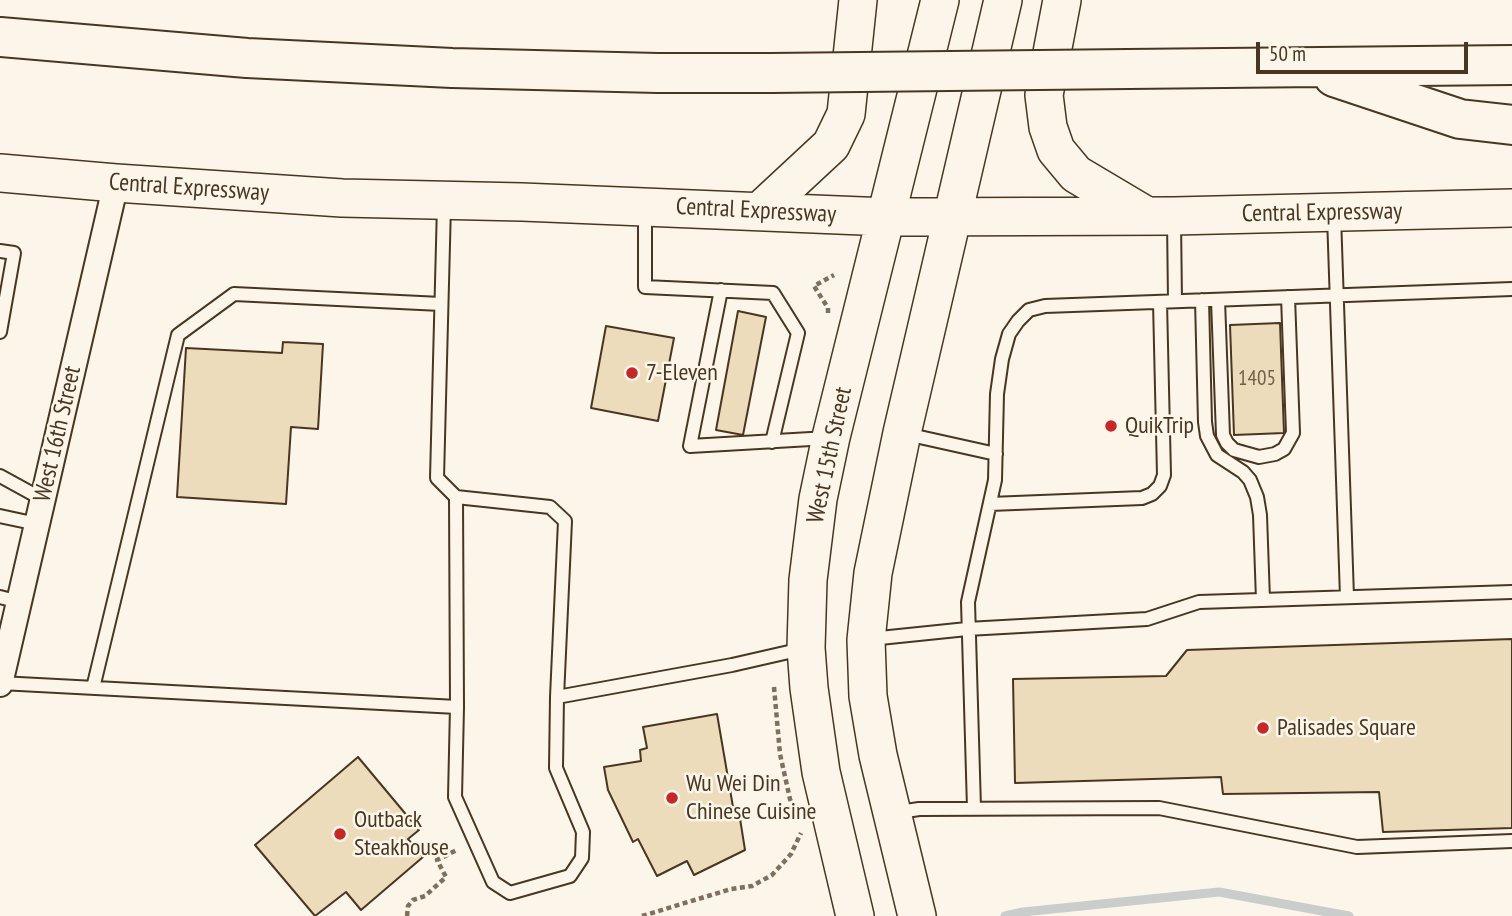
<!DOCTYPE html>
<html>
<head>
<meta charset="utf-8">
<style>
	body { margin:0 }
	#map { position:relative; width:1512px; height:916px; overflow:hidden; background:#fbf6e9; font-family:"PT Sans Narrow",sans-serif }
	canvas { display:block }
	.scale { position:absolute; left:1256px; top:42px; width:212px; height:32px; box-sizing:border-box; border:4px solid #4a3520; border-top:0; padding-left:9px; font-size:21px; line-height:24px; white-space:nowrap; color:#4a3520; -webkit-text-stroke:5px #fbf6e9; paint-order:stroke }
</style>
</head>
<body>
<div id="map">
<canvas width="1512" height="916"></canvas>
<div class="scale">50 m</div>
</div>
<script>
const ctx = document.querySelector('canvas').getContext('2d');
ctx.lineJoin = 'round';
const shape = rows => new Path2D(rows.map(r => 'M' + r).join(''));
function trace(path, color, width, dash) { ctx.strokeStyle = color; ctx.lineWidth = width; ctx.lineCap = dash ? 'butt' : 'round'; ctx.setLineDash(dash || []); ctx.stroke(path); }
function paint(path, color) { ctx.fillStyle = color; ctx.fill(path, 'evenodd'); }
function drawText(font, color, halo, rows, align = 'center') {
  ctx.font = font + ' "PT Sans Narrow",sans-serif'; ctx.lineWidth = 5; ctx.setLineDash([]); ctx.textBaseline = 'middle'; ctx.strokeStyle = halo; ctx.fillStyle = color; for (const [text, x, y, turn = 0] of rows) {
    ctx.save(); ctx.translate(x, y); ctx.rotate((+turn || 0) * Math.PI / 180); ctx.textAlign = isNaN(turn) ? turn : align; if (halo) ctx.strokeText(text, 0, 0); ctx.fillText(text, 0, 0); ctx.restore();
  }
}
const stream = shape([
	[1005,916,1023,912,1219,892,1349,916]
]);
const building = shape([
	[738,311,766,317,743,435,716,430,738,311],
	[1280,323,1284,433,1234,435,1230,325,1280,323],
	[606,326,674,338,658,421,591,408,606,326],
	[283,342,323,344,318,429,291,427,286,504,177,497,186,348,282,353,283,342],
	[1512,639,1512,828,1383,832,1379,792,1223,794,1221,777,1015,783,1013,679,1166,676,1187,650,1512,639],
	[717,714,733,807,738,806,745,850,694,875,687,861,657,876,638,839,633,842,608,790,604,767,641,761,640,750,647,748,643,727,717,714],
	[358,757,419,830,408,839,423,857,361,910,346,892,315,916,255,845,358,757]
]);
const path = shape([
	[828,313,828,308,814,286,834,275],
	[774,687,780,754,790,799,795,812],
	[407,916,408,906,413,900,425,896,446,877,437,860,457,850],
	[642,916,731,889,752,886,772,875,791,854,801,833]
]);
const lane = shape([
	[444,205,437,478,456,497,550,507,565,521,557,697],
	[645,210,645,287,773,293,798,333,772,442],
	[1334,216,1347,597],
	[1174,220,1175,301],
	[0,251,14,253,0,332],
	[721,290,690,446,828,438],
	[1202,300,1205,422,1207,436,1217,455,1243,472,1250,480,1257,497,1260,515,1263,600],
	[1218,300,1223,435,1227,443,1234,450,1259,457,1275,454,1284,449,1293,433,1288,297],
	[906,434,996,454],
	[0,476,42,499],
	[456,497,457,707],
	[990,504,1142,498,1152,494,1160,486,1164,475,1160,302],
	[0,516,37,524],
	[0,597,19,602],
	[870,639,967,629,1147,619,1199,602,1512,592],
	[0,683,457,707,455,797,493,882,510,893,570,876,582,858,583,832,556,768,557,697,732,665,802,649],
	[93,688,178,335,234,294,441,304],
	[974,808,968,602,995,480,997,394,1002,359,1009,334,1018,321,1029,310,1045,306,1512,289],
	[893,813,919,809,1159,808,1357,847,1512,841]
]);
const street = shape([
	[0,684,116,183]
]);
const secondary = shape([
	[1062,0,1044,95,1048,127,1056,150,1076,174,1145,215],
	[0,173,116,183,342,198,522,202,887,217,1174,216,1512,208],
	[760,211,831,145,846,114,858,0],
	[855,916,821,772,809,688,806,648,808,580,818,499,831,437,940,0],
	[917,916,878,755,868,696,866,640,873,573,902,433,1003,0]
]);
const highway = shape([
	[0,37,247,58,452,68,658,73,771,73],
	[1128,69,1512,65],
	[1334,77,1460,119,1512,125]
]);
const highwayBridge = shape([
	[771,73,1128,69]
]);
const markers = [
	[632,373,7,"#c62828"],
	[1111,426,7,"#c62828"],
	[1263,728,7,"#c62828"],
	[672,798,7,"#c62828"],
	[340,834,7,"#c62828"]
];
const numberNames = [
	["1405",1257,379]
];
const streetNames = [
	["Central Expressway",189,188,4],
	["Central Expressway",756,211,3],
	["Central Expressway",1322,213,-1],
	["West 16th Street",58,434,-77],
	["West 15th Street",830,455,-78]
];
const poiNames = [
	["7-Eleven",646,373],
	["QuikTrip",1125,426],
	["Palisades Square",1277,728],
	["Wu Wei Din",686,784],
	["Chinese Cuisine",686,812],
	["Outback",354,820],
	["Steakhouse",354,848]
];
trace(stream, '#c9cecd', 9);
paint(building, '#ecdcbc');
trace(building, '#4a3520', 2);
trace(lane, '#4a3520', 16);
trace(street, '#4a3520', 28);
trace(secondary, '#4a3520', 40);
trace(highway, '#4a3520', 42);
trace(path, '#7f6f5c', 4.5, [5, 3.5]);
trace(lane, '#fbf6e9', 12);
trace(street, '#fbf6e9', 24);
trace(secondary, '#fbf6e9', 37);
trace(highway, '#fbf6e9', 38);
trace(highwayBridge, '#4a3520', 42, []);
trace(highwayBridge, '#fbf6e9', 38);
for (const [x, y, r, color] of markers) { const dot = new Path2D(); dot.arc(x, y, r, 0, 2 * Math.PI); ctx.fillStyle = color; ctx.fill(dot); trace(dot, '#fbf6e9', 2.5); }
drawText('21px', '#725f47', null, numberNames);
drawText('24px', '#4a3520', '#fbf6e9', streetNames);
drawText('24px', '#4a3520', '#fbf6e9', poiNames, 'left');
</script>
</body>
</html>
